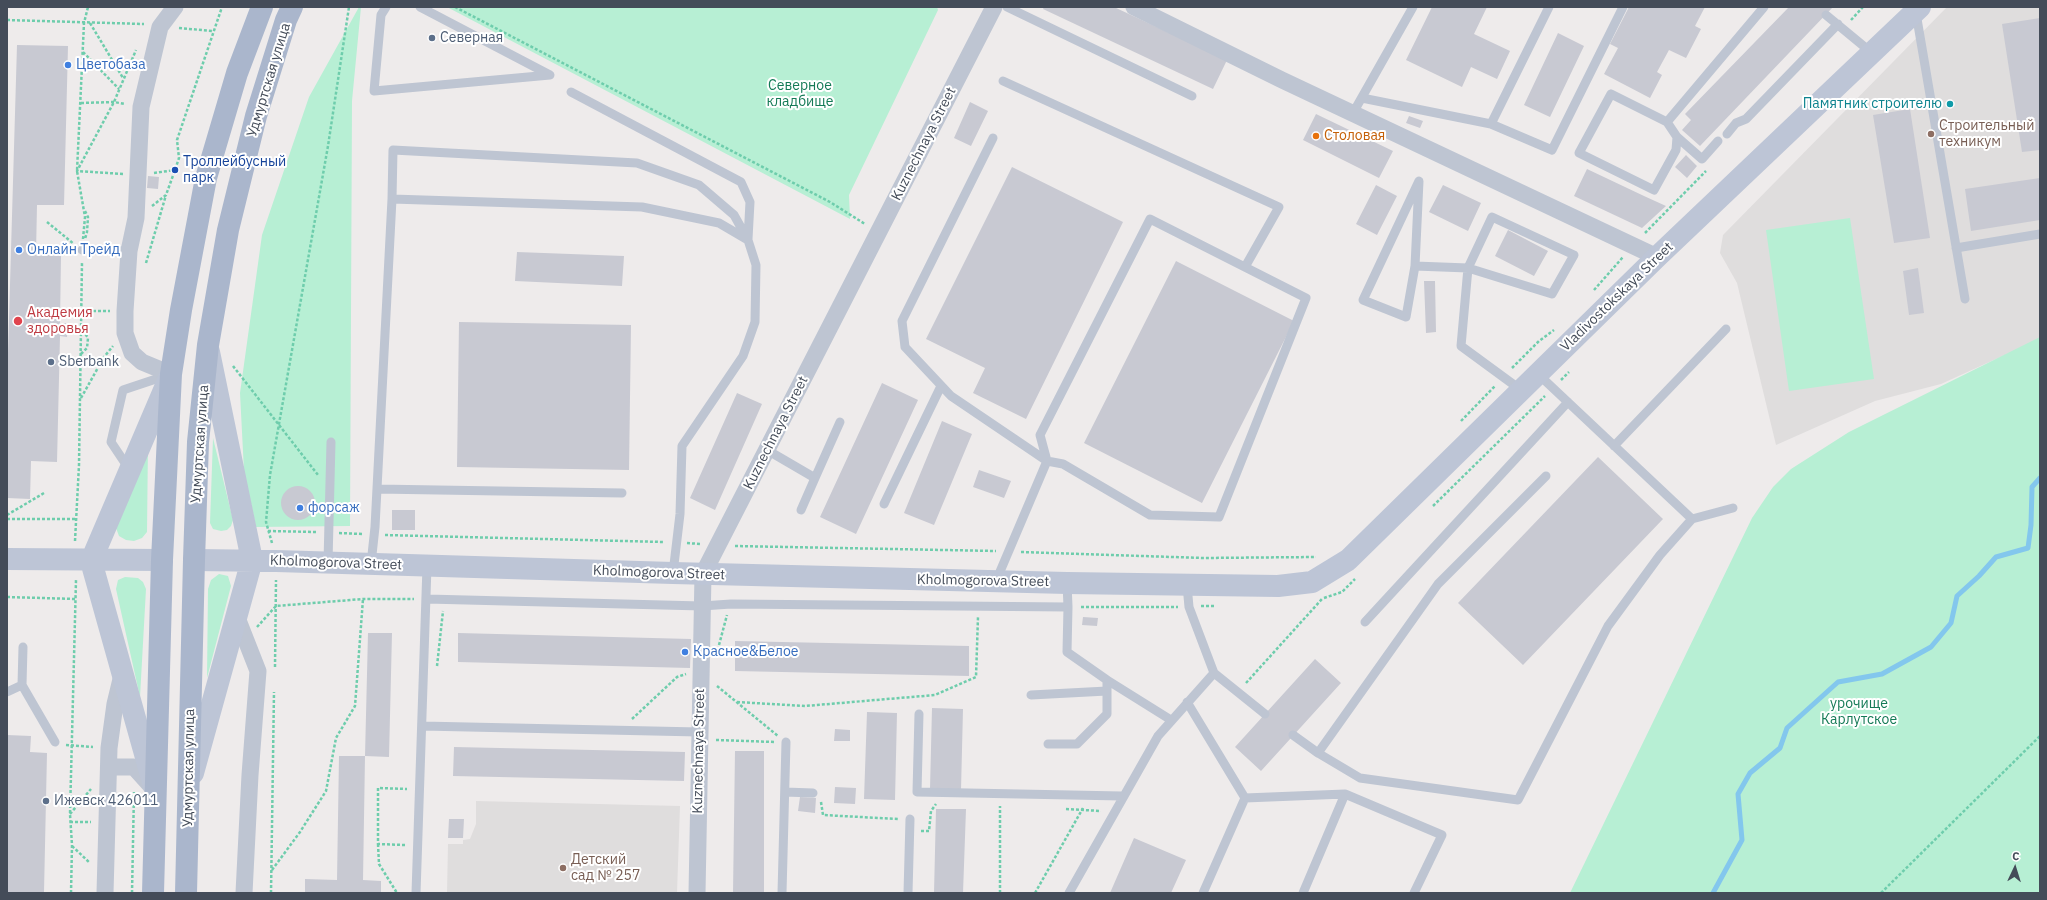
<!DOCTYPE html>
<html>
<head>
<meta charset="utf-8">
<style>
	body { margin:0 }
	#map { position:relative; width:2047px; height:900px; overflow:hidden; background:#eeebeb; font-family:"IBM Plex Sans",sans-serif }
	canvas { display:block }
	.frame { position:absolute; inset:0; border:8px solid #444c59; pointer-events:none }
	.north { position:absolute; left:1995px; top:848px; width:40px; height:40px; -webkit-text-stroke:3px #fff; paint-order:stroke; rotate:4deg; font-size:11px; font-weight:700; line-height:16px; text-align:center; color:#444c59 }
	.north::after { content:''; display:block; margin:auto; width:14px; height:18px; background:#444c59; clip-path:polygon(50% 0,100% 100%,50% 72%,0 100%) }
</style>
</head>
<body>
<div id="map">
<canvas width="2047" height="900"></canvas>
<div class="frame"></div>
<div class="north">С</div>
</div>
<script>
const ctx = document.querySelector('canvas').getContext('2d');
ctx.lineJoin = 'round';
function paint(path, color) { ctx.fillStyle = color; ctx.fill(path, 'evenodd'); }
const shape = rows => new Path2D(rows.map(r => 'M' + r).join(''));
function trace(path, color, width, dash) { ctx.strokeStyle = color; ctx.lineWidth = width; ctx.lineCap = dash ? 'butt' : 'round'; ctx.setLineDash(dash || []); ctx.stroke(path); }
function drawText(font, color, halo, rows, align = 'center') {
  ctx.font = font + ' "IBM Plex Sans",sans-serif'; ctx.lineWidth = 4; ctx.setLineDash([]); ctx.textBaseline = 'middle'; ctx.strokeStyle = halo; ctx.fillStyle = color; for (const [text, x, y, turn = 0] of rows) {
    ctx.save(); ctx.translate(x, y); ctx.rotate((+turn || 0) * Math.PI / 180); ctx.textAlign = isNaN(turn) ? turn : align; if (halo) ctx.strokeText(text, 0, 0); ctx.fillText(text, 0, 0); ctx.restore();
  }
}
const education = shape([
	[1947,7,2040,7,2040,339,1941,384,1875,401,1776,445,1737,283,1720,253,1723,235],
	[476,801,680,806,677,893,447,893,448,844,463,844,463,840,470,839,476,824]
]);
const green = shape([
	[359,7,361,7,352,101,350,526,256,527,244,471,240,393,262,235,309,97],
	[447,7,937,7,938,10,849,195,850,219],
	[1850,218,1874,379,1789,391,1766,230],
	[2040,337,2040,893,1570,893,1752,518,1773,487,1791,469,1849,432],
	[213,438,233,520,231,526,227,530,221,531,213,529,210,523],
	[148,442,147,532,142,538,134,541,126,540,119,536,116,528],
	[219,574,228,576,231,586,207,678,208,589,211,580],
	[125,577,138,578,143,582,146,589,140,697,116,589,118,580]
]);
const stream = shape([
	[1713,893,1742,840,1738,794,1750,773,1780,748,1787,728,1838,682,1882,674,1931,647,1951,623,1957,596,1979,576,1996,557,2028,548,2031,525,2032,487,2040,478]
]);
const building = shape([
	[1044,7,1114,7,1227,60,1213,89,1043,9],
	[1432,7,1487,7,1474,34,1510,51,1497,79,1471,67,1462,87,1406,60],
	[1629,7,1705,7,1695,26,1701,29,1686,58,1669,50,1657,72,1662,75,1650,98,1604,74,1618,48,1610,44],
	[1789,7,1833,7,1700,146,1682,130,1691,120,1685,114],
	[2040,18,2040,150,2022,152,2002,24],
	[1558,33,1584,46,1550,117,1524,105],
	[17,45,68,46,64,205,37,205,36,254,61,255,60,323,68,323,67,337,60,336,57,462,31,461,30,499,7,498,7,387],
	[970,102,988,111,971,146,954,138],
	[1910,109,1930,238,1894,243,1873,115],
	[1316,114,1393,151,1379,178,1303,140],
	[1409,116,1423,121,1420,128,1406,123],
	[1686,155,1697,166,1687,178,1675,167],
	[1012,167,1123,222,1026,419,973,393,985,368,926,339],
	[1587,169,1644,196,1666,206,1642,228,1574,196],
	[148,176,159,177,158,189,147,188],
	[2040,178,2040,220,1971,231,1965,189],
	[1376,185,1397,196,1377,235,1356,224],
	[1443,185,1481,203,1468,231,1429,212],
	[1508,230,1548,251,1534,276,1495,256],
	[517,252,624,256,622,286,515,281],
	[1176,261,1294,321,1202,503,1084,443],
	[1918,268,1924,313,1909,315,1903,271],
	[1424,281,1435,281,1436,332,1426,333],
	[459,322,631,325,629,470,457,467],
	[882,383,918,400,856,534,820,517],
	[737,393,762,404,715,510,690,498],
	[942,421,972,434,934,525,904,513],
	[1598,457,1663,519,1523,665,1458,603],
	[979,470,1011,481,1004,498,973,487],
	'281 503a17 17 0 1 1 34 0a17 17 0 1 1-34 0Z',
	[392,510,415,510,415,530,392,530],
	[1083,617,1098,618,1097,626,1082,625],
	[368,633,392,633,389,757,365,756],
	[458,633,691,639,690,668,458,662],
	[735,641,969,646,969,676,735,671],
	[1315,659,1341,683,1261,771,1235,747],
	[932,708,963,709,961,790,930,789],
	[867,712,897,713,895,800,864,799],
	[835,729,850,730,850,741,834,741],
	[7,735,31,736,30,752,47,753,44,892,7,893],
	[454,747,685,752,684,781,453,776],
	[735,751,764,751,764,893,733,893],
	[339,756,365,756,363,880,381,881,381,893,305,893,305,879,337,880],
	[835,787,856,788,855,804,834,803],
	[800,797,816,798,815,813,798,811],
	[936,809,966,809,963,893,934,893],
	[449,819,464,819,463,838,448,838],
	[1134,838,1186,860,1171,893,1110,893]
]);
const path = shape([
	[455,7,830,202,865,224],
	[7,20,144,24],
	[1851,20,1863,7],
	[90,23,123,78],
	[179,28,212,31],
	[83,52,119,89],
	[81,103,114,102,125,104],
	[154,173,175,170],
	[123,174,77,171,114,102,136,50],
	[152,206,166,195,175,170,179,158,177,140,222,7],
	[85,211,88,217,87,232,85,239],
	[47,222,74,244],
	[1645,233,1706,171],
	[83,239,85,217,77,171,84,23,88,7],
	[146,263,166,195],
	[1594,290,1623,257],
	[83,311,110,311],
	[81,354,87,348,88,338,82,329],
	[233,366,318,475],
	[1512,368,1539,341,1554,330],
	[1561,380,1569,372],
	[81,398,104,357,113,346],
	[1461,421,1495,386],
	[1433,506,1545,396],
	[7,515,44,493],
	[7,519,75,519],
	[268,531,316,532],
	[339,533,362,534],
	[385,535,664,542],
	[75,541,79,465,82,262],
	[272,543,266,522,270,475,328,146,349,7],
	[687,543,700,544],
	[735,546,996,551],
	[1021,552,1203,558,1316,557],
	[7,597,76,599],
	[1324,598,1342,592,1355,579],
	[1201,606,1215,606],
	[1081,607,1178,607],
	[257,627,276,606,363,599,414,599],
	[719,645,727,615],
	[437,666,443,611],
	[275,667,276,580],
	[1246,683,1322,599],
	[717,686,778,736],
	[737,702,805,706,935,695,976,677,978,617],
	[632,719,677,677,686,674],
	[716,740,775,742],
	[66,745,93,747],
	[821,802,823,815,898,819],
	[1066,809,1101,811],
	[70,814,91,789],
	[70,822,91,822],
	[921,831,929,831,931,811,936,804],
	[378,844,379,864,397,893],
	[405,845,378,844,378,788,407,789],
	[72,846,90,863],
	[272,870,300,832,326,791,336,738,355,706,363,599],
	[71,893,72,845,70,814,76,580],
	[132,893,134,792],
	[271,893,274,692],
	[1000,893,1000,806],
	[1035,893,1083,808],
	[1881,893,2040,736]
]);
const lane = shape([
	[386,7,381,15,374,91,550,75,420,7],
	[1007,7,1192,96],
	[1916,13,1965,299],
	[1826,15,1872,53],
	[1003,81,1279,207,1245,267],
	[571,92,741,182,750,202,748,239],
	[1611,94,1667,122,1677,137,1676,150,1654,190,1579,153,1611,94],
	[1362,98,1491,124,1552,150,1623,7],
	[1353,113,1413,7],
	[1667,122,1764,7],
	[1491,124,1549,7],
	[1727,134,1736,123,1746,119,1838,24],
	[1677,137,1702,159,1718,141],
	[993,138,902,321,905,347,951,396,1047,461,1063,464,1150,515,1219,517,1306,298,1150,219,1040,435,1047,461,996,581],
	[392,199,642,207,719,223,748,240,756,265,755,322,743,356,682,446,680,514,673,573],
	[1956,248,2040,234],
	[82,250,129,251],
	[1415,266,1406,317,1363,300,1419,181,1415,266,1468,268,1552,294,1574,255,1492,217,1468,268,1461,346,1521,390],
	[1614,446,1726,329],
	[767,450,815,478,840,422],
	[129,469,111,442,123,390,168,375],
	[377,489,622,493],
	[884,504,941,386],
	[801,510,815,478],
	[1692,519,1733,508],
	[328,562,331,442],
	[371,564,375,527,392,199,393,150,637,163,699,185,734,215,748,240],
	[427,599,702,606,731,604,1068,607,1067,583],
	[1365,622,1568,402],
	[1214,673,1265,714],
	[1107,680,1171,720],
	[22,685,55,742],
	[7,692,22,685,23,647],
	[1031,695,1107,691],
	[1187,702,1245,798,1345,794,1442,835,1414,893],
	[919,714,917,792,1122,796],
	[422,726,699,732],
	[1293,735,1318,753,1438,584,1546,476],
	[1048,744,1077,744,1107,714,1107,680,1067,652,1068,607],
	[1318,753,1360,778,1518,800,1608,626,1660,555,1692,519,1538,374],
	[785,792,813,793],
	[416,893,427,566],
	[782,893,786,742],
	[908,893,910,819],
	[1069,893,1158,736,1214,673,1189,607,1187,585],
	[1203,893,1245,798],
	[1303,893,1345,794]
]);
const street = shape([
	[1134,7,1282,80,1657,257],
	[171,374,142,362,132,353,125,333,125,311,129,251,136,218,141,107,160,27,175,7],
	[236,615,258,671,250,775,244,893],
	[109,767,134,767,153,788],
	[105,893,109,748,115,704,122,675],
	[697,893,703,574,994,7]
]);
const secondary = shape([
	[7,559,162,560],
	[194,560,276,561,673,573,1067,583,1278,586,1312,582,1348,560,1657,257,1920,7],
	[193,773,252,560,209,352],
	[154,786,91,561,170,376]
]);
const primary = shape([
	[153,893,162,560,171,374,181,310,206,178,237,73,262,7],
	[186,893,194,560,198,442,208,345,228,230,256,116,286,20,292,7]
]);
const markers = [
	[432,38,4,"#5c6f8a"],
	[68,65,4,"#3f7fe0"],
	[1950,104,4,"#0f9aa8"],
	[1931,134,4,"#8d6e63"],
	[1316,136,4,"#e8710a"],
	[175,170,4,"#1a4fb4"],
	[19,250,4,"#3f7fe0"],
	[18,321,5,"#e0444e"],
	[51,362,4,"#5c6f8a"],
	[300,508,4,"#3f7fe0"],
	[685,652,4,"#3f7fe0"],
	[46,801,4,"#5c6f8a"],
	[563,868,4,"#8d6e63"]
];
const serviceNames = [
	["Северная",440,38],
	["Sberbank",59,362],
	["Ижевск 426011",54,801]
];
const shopNames = [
	["Цветобаза",76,65],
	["Онлайн Трейд",27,250],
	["форсаж",308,508],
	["Красное&Белое",693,652]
];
const streetNames = [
	["Удмуртская улица",269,80,-73],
	["Kuznechnaya Street",924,144,-63],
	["Vladivostokskaya Street",1617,297,-44],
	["Kuznechnaya Street",776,433,-63],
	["Удмуртская улица",200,444,-86],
	["Kholmogorova Street",336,563,2],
	["Kholmogorova Street",659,573,2],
	["Kholmogorova Street",983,581,1],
	["Kuznechnaya Street",699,751,-89],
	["Удмуртская улица",189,768,-89]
];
const parkNames = [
	["Северное",800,86],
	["кладбище",800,102],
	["урочище",1859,704],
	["Карлутское",1859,720]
];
const cultureNames = [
	["Памятник строителю",1942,104]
];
const educationNames = [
	["Строительный",1939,126],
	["техникум",1939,142],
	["Детский",571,860],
	["сад № 257",571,876]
];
const foodNames = [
	["Столовая",1324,136]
];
const transitNames = [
	["Троллейбусный",183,162],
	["парк",183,178]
];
const healthNames = [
	["Академия",27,313],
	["здоровья",27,329]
];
paint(education, '#dfdddd');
paint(green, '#b7efd4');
trace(stream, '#83c7ed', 5);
paint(building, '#c8c9d2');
trace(path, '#6ecdac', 2.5, [3, 2]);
trace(lane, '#bec5d2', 9);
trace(street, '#bec5d2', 17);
trace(secondary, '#bdc5d6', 22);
trace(primary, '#aab6cc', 22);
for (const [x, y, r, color] of markers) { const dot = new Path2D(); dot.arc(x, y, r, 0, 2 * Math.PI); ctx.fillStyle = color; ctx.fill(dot); trace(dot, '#fff', 1.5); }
drawText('14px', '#4e5e75', '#fff', serviceNames, 'left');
drawText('14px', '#366cbe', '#fff', shopNames, 'left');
drawText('14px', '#444c59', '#fff', streetNames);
drawText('14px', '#147a56', '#fff', parkNames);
drawText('14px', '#0d838f', '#fff', cultureNames, 'right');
drawText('14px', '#785e54', '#fff', educationNames, 'left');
drawText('14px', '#c56008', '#fff', foodNames, 'left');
drawText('14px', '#164399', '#fff', transitNames, 'left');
drawText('14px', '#be3a42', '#fff', healthNames, 'left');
</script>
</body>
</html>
